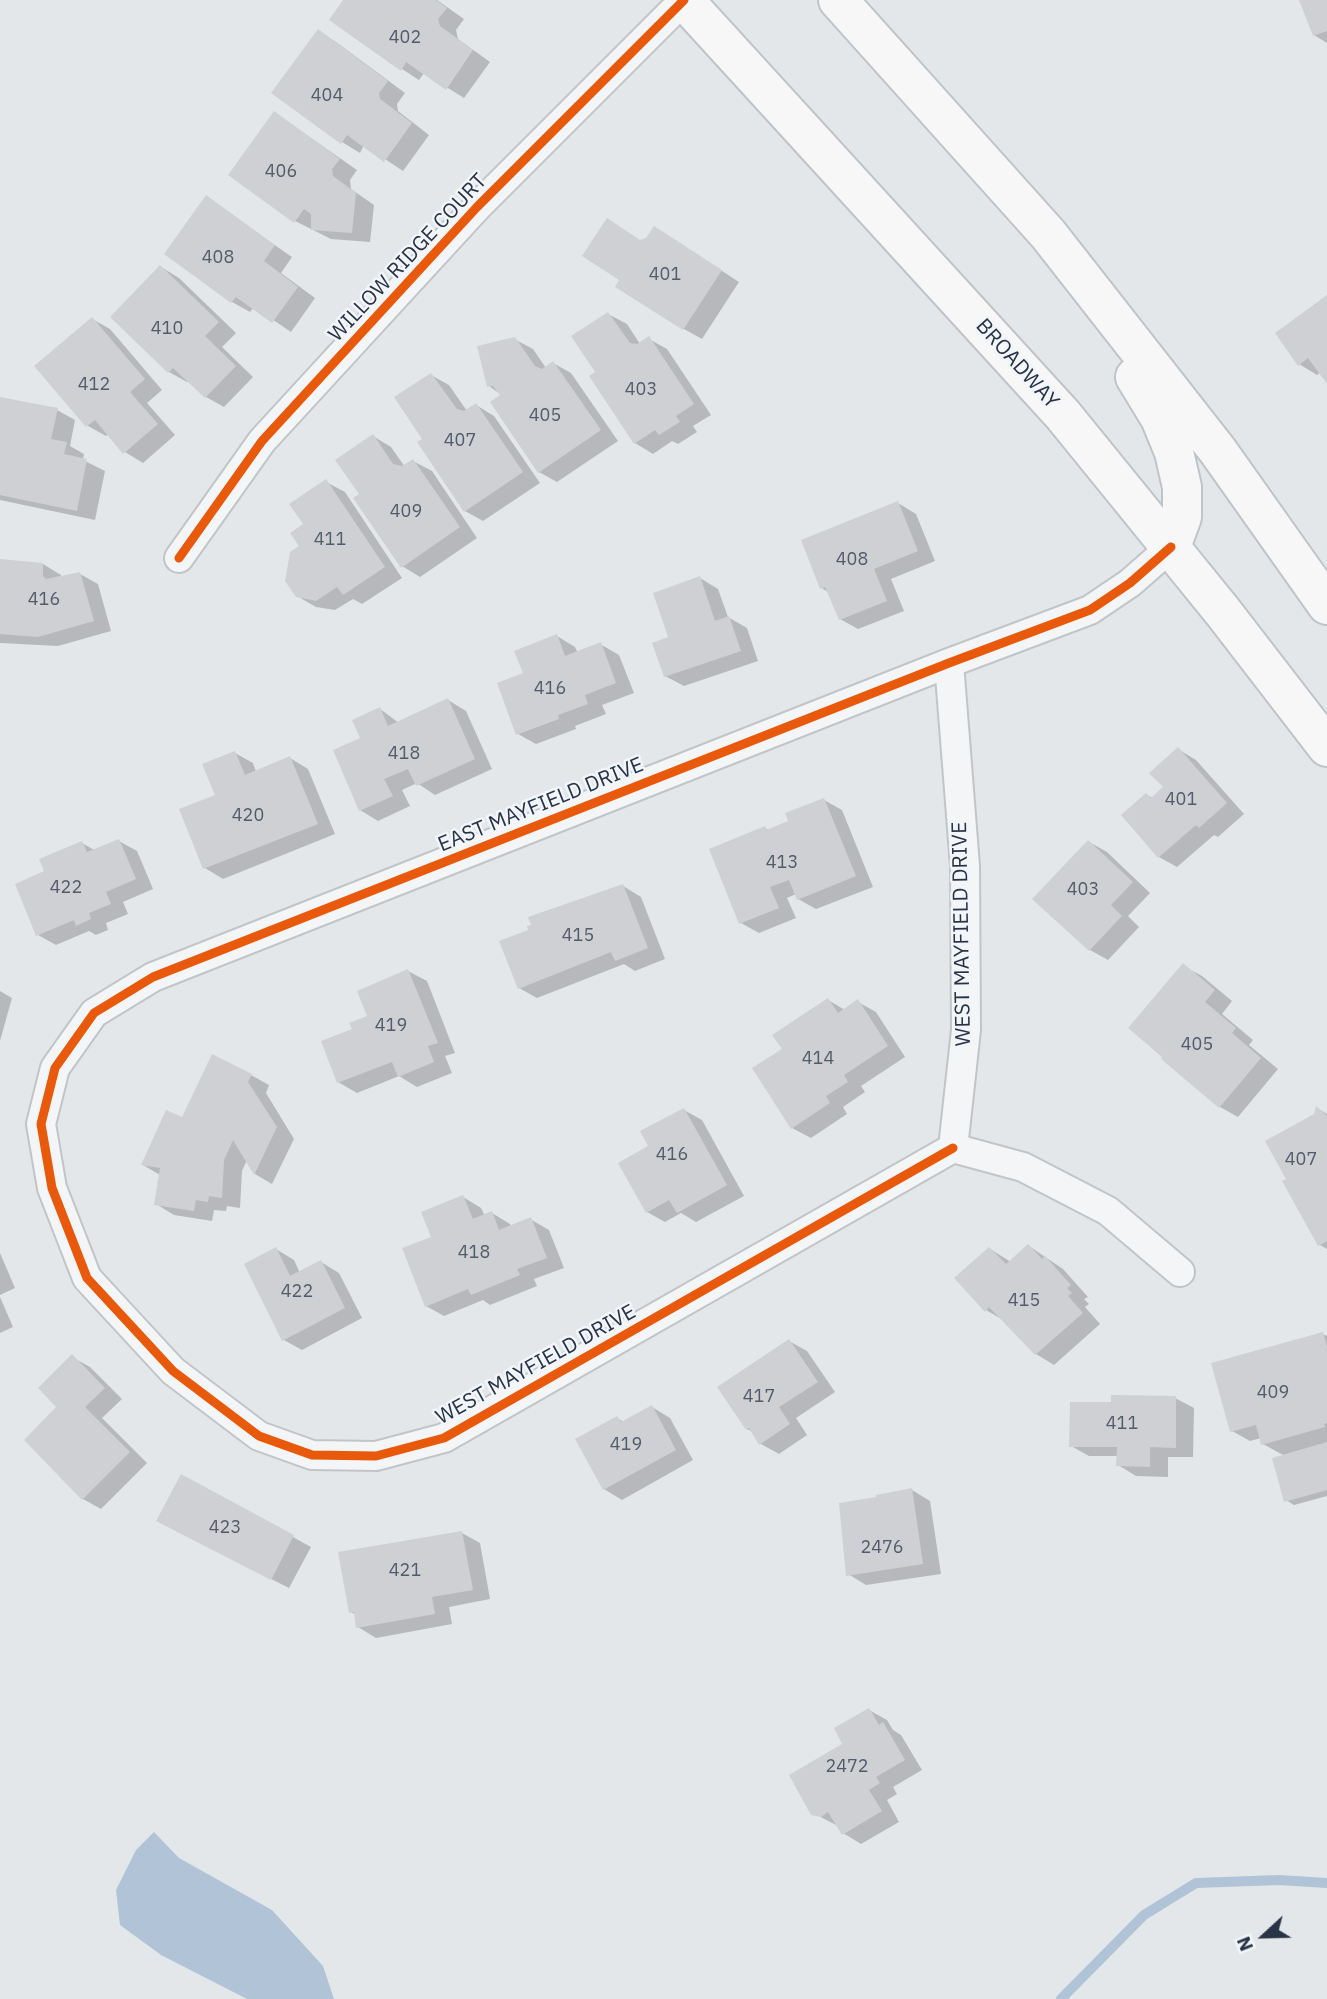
<!DOCTYPE html>
<html>
<head>
<meta charset="utf-8">
<style>
	body { margin:0 }
	#map { position:relative; width:1327px; height:1999px; overflow:hidden; background:#e4e7ea; font-family:"IBM Plex Sans",sans-serif }
	canvas { display:block }
	.north { position:absolute; left:1229px; top:1901px; width:70px; height:70px; -webkit-text-stroke:5px #f2f5f9; paint-order:stroke; rotate:248deg; font-size:19px; font-weight:700; line-height:28px; text-align:center; color:#283346 }
	.north::after { content:''; display:block; margin:auto; width:24px; height:32px; background:#283346; clip-path:polygon(50% 0,100% 100%,50% 72%,0 100%) }
</style>
</head>
<body>
<div id="map">
<canvas width="1327" height="1999"></canvas>
<div class="north">N</div>
</div>
<script>
const ctx = document.querySelector('canvas').getContext('2d');
ctx.lineJoin = 'round';
function paint(path, color) { ctx.fillStyle = color; ctx.fill(path, 'evenodd'); }
const shape = rows => new Path2D(rows.map(r => 'M' + r).join(''));
function trace(path, color, width, dash) { ctx.strokeStyle = color; ctx.lineWidth = width; ctx.lineCap = dash ? 'butt' : 'round'; ctx.setLineDash(dash || []); ctx.stroke(path); }
function drawText(font, color, halo, rows, align = 'center') {
  ctx.font = font + ' "IBM Plex Sans",sans-serif'; ctx.lineWidth = 5; ctx.setLineDash([]); ctx.textBaseline = 'middle'; ctx.strokeStyle = halo; ctx.fillStyle = color; for (const [text, x, y, turn = 0] of rows) {
    ctx.save(); ctx.translate(x, y); ctx.rotate((+turn || 0) * Math.PI / 180); ctx.textAlign = isNaN(turn) ? turn : align; if (halo) ctx.strokeText(text, 0, 0); ctx.fillText(text, 0, 0); ctx.restore();
  }
}
const water = shape([
	[154,1832,179,1858,272,1910,323,1966,334,1999,247,1999,161,1955,120,1925,116,1890,136,1850]
]);
const shadow = shape([
	[345,0,437,0,464,19,456,30,458,39,490,62,464,98,424,73,419,80,402,69],
	[1301,0,1327,0,1327,43,1314,35],
	[318,31,336,42,405,93,397,104,398,111,429,135,403,171,364,145,360,153,342,142],
	[275,113,357,170,350,180,351,189,374,205,370,242,331,239,295,221],
	[207,198,292,257,281,273,315,298,291,332,254,307,250,312,232,302,166,253],
	[673,239,739,282,702,339,684,329,641,241],
	[161,267,179,278,236,333,222,347,253,377,224,407,206,397,189,380,187,382,169,372],
	[1327,298,1327,381,1321,372,1317,375,1299,364],
	[608,314,627,324,640,344,649,339,667,349,711,415,693,426,697,432,678,444,672,441,653,454,635,443,597,373],
	[92,319,110,329,162,390,147,403,175,435,143,463,125,452,109,434,106,436,88,426,37,366],
	[514,339,533,349,546,368,553,363,571,373,618,441,557,482,539,472,503,396,489,386],
	[431,375,449,385,467,411,476,405,494,416,540,483,483,521,465,511,424,439],
	[0,398,57,410,75,420,70,446,84,454,83,460,105,471,95,520,0,500],
	[373,436,391,447,405,467,413,461,432,471,477,538,420,577,402,566,361,495],
	[326,482,345,492,402,578,362,604,353,599,335,610,316,607,297,596,305,525],
	[898,503,916,514,935,561,891,579,904,611,858,629,840,619,829,593,822,588],
	[0,561,43,564,61,575,61,578,80,574,98,584,111,631,58,646,0,643],
	[700,578,718,589,728,617,747,628,758,661,684,686,665,676,670,639],
	[557,636,575,647,578,653,600,644,619,655,634,693,602,705,606,714,575,726,576,729,536,744,518,734,525,674],
	[448,700,466,711,492,769,435,795,417,783,402,790,410,806,378,821,360,810,380,709,399,723],
	[1178,749,1196,760,1244,814,1218,837,1214,835,1177,867,1159,857,1147,795,1153,798,1165,787],
	[235,753,253,763,256,772,290,758,308,769,335,834,223,879,205,868,217,796],
	[824,800,842,810,873,887,816,909,798,899,796,894,787,898,796,918,759,933,741,923,765,828,768,830,791,822],
	[119,841,137,851,153,889,123,902,128,914,106,923,108,930,96,935,89,931,56,945,38,935,82,843,96,851],
	[1089,842,1107,852,1150,893,1128,916,1139,927,1108,960,1090,950],
	[623,886,641,897,665,959,635,971,624,964,537,998,519,988],
	[1183,966,1202,976,1232,1001,1222,1014,1253,1040,1249,1045,1278,1069,1238,1117,1220,1107],
	[408,971,427,981,455,1053,445,1056,452,1073,417,1087,399,1076,357,1093,338,1082,354,1030,369,1017],
	[0,991,12,998,0,1041],
	[828,1000,845,1010,858,1002,876,1012,905,1057,861,1086,865,1092,843,1107,847,1114,811,1138,792,1128,784,1050],
	[251,1075,269,1085,266,1093,294,1139,272,1184,255,1174,247,1160,242,1171,240,1208,227,1206,226,1211,214,1210,212,1221,174,1215,156,1204,160,1175,143,1165,183,1119],
	[1317,1108,1327,1114,1327,1249,1320,1245,1288,1179],
	[684,1110,702,1120,744,1196,696,1222,681,1213,665,1222,647,1212,651,1147],
	[463,1197,481,1208,485,1216,492,1213,510,1224,511,1227,530,1219,549,1230,564,1268,534,1279,537,1286,490,1305,483,1300,444,1316,426,1306,433,1238],
	[1029,1246,1063,1269,1088,1297,1084,1299,1089,1304,1085,1307,1100,1324,1054,1365,1036,1354,1003,1320,986,1310,990,1249,1011,1262],
	[276,1249,294,1260,300,1273,321,1262,339,1273,362,1318,302,1350,284,1340],
	[0,1253,15,1288,0,1295],
	[0,1297,13,1327,0,1333],
	[1322,1334,1327,1336,1327,1496,1294,1505,1286,1500,1285,1456,1263,1444,1261,1438,1250,1441,1232,1431],
	[789,1341,807,1351,835,1392,796,1418,807,1435,779,1454,761,1444,753,1432,747,1429],
	[72,1357,90,1367,122,1399,102,1418,147,1463,101,1509,83,1499,59,1407],
	[1175,1398,1194,1408,1193,1457,1168,1457,1168,1477,1136,1476,1118,1465,1118,1456,1089,1456,1071,1446,1113,1404],
	[652,1407,670,1418,693,1460,622,1500,604,1489,617,1418,624,1422],
	[182,1476,311,1547,289,1588,176,1531],
	[912,1490,930,1501,941,1574,866,1585,848,1574],
	[462,1533,480,1543,490,1599,449,1607,452,1624,376,1638,358,1627,356,1615,351,1612],
	[869,1710,887,1720,893,1730,901,1735,922,1770,893,1787,897,1794,887,1800,899,1822,861,1844,843,1833,838,1826,813,1813,845,1744]
]);
const stream = shape([
	[1061,1999,1144,1915,1196,1883,1279,1880,1327,1883]
]);
const building = shape([
	[343,0,436,0,447,8,438,19,440,26,473,50,446,90,406,62,401,71,329,20],
	[1299,0,1327,0,1327,31,1313,36],
	[318,29,388,81,379,93,380,99,412,123,384,162,347,135,341,144,271,93],
	[274,111,340,159,332,169,333,176,356,193,352,233,311,230,311,214,304,209,294,223,228,175],
	[206,195,275,245,264,261,298,287,272,323,236,297,231,303,164,254],
	[607,218,640,240,646,238,654,226,722,270,683,330,615,287,619,280,582,256],
	[160,265,219,322,205,336,236,366,205,398,173,368,168,373,110,317],
	[1327,295,1327,384,1308,358,1298,366,1275,333],
	[608,312,630,343,637,344,649,336,694,404,676,416,680,422,659,435,655,430,634,444,589,376,595,372,571,336],
	[92,317,145,379,130,392,158,424,123,454,95,420,86,427,34,366],
	[515,337,535,366,542,369,553,361,601,430,538,473,490,402,500,395,493,386,487,387,477,346],
	[431,373,457,409,464,411,476,403,523,472,464,512,417,442,422,439,394,397],
	[0,397,58,408,51,439,67,442,64,454,87,459,77,511,0,495],
	[373,434,393,464,402,466,413,459,460,527,401,568,353,498,359,494,335,460],
	[326,479,385,567,343,595,337,587,316,601,296,597,285,581,290,552,299,546,290,533,303,524,289,504],
	[898,501,918,551,874,569,887,601,839,620,825,587,820,589,801,540],
	[0,559,43,563,43,576,46,579,80,572,94,621,38,637,0,634],
	[700,576,715,621,729,616,741,651,664,677,652,643,668,637,653,593],
	[557,634,565,656,601,642,616,683,585,695,588,704,558,715,559,719,516,735,497,683,523,673,514,651],
	[448,698,475,759,416,786,408,769,384,779,393,796,359,811,333,750,360,738,352,720,380,707,388,726],
	[1178,747,1227,803,1199,828,1196,825,1158,858,1121,815,1146,793,1151,798,1163,787,1149,773],
	[235,751,245,775,290,756,318,824,203,869,179,809,215,795,202,764],
	[824,798,856,876,797,900,789,880,770,887,779,908,739,924,709,849,765,826,766,830,788,821,785,813],
	[119,839,136,879,106,892,111,904,89,913,91,919,76,926,74,920,36,936,15,884,44,871,39,859,82,841,87,852],
	[1088,840,1133,882,1111,905,1122,916,1089,951,1032,899],
	[623,884,648,948,615,961,611,952,518,989,499,941,528,930,527,926,531,925,528,917],
	[1183,963,1215,990,1205,1002,1236,1028,1232,1033,1261,1058,1219,1108,1161,1059,1162,1057,1128,1028],
	[408,969,438,1043,428,1046,434,1062,398,1077,392,1062,337,1083,321,1041,352,1029,349,1023,367,1016,357,991],
	[828,998,838,1013,858,999,888,1046,844,1075,848,1082,826,1096,830,1103,791,1129,752,1068,782,1049,772,1035],
	[212,1054,252,1074,248,1082,277,1127,254,1175,233,1140,224,1160,222,1198,209,1196,208,1202,196,1200,194,1211,154,1205,160,1168,141,1165,166,1110,182,1117],
	[1316,1106,1327,1116,1327,1241,1318,1246,1282,1181,1286,1179,1265,1141,1314,1114],
	[684,1108,727,1185,677,1213,669,1200,646,1213,618,1163,648,1146,640,1131],
	[463,1195,473,1219,492,1211,499,1230,531,1217,547,1258,517,1269,520,1275,471,1295,468,1289,425,1307,402,1248,431,1237,421,1212],
	[1028,1244,1042,1259,1045,1256,1071,1285,1067,1288,1072,1293,1068,1296,1083,1313,1035,1355,989,1307,985,1312,954,1278,989,1247,1006,1264],
	[276,1247,290,1276,321,1260,345,1308,282,1341,244,1264],
	[1323,1332,1327,1347,1327,1423,1324,1424,1325,1427,1261,1445,1256,1425,1230,1432,1211,1363],
	[789,1339,818,1382,779,1407,790,1424,759,1445,749,1428,746,1430,717,1387],
	[72,1354,105,1388,85,1407,130,1452,82,1500,24,1440,56,1407,38,1388],
	[1111,1395,1176,1396,1176,1448,1150,1447,1150,1467,1116,1466,1117,1447,1069,1447,1070,1402,1111,1402],
	[652,1405,676,1450,603,1490,575,1439,617,1416,621,1422],
	[1327,1442,1327,1490,1284,1502,1272,1458],
	[181,1474,294,1535,271,1580,156,1521],
	[912,1488,923,1564,846,1576,839,1503,876,1497,876,1495],
	[462,1531,473,1590,432,1597,435,1614,356,1628,354,1612,349,1613,338,1552],
	[869,1708,879,1725,883,1722,905,1760,876,1777,880,1783,869,1790,882,1811,842,1835,828,1812,821,1817,811,1815,789,1775,842,1744,834,1728]
]);
const minor = shape([
	[179,558,262,441,477,207,684,0],
	[949,663,965,866,966,1030,953,1148],
	[953,1148,444,1438,376,1456,312,1455,259,1436,173,1371,87,1278,52,1188,41,1124,55,1068,94,1013,153,977,949,663,1090,610,1130,583,1171,547],
	[953,1148,1023,1167,1108,1211,1180,1272]
]);
const primary = shape([
	[684,0,1063,415,1223,612,1327,747],
	[838,0,1048,234,1218,451,1327,605],
	[1135,377,1160,418,1174,452,1182,487,1182,517,1171,547]
]);
const cycleway = shape([
	[179,558,262,441,477,207,684,0],
	[953,1148,444,1438,376,1456,312,1455,259,1436,173,1371,87,1278,52,1188,41,1124,55,1068,94,1013,153,977,949,663,1090,610,1130,583,1171,547]
]);
const numberNames = [
	["402",405,38],
	["404",327,96],
	["406",281,172],
	["408",218,258],
	["401",665,275],
	["410",167,329],
	["412",94,385],
	["403",641,390],
	["405",545,416],
	["407",460,441],
	["409",406,512],
	["411",330,540],
	["408",852,560],
	["416",44,600],
	["416",550,689],
	["418",404,754],
	["401",1181,800],
	["420",248,816],
	["413",782,863],
	["422",66,888],
	["403",1083,890],
	["415",578,936],
	["419",391,1026],
	["405",1197,1045],
	["414",818,1059],
	["416",672,1155],
	["407",1301,1160],
	["418",474,1253],
	["422",297,1292],
	["415",1024,1301],
	["409",1273,1393],
	["417",759,1397],
	["411",1122,1424],
	["419",626,1445],
	["423",225,1528],
	["2476",882,1548],
	["421",405,1571],
	["2472",847,1767]
];
const streetNames = [
	["WILLOW RIDGE COURT",408,258,-47],
	["BROADWAY",1017,364,48],
	["EAST MAYFIELD DRIVE",541,805,-22],
	["WEST MAYFIELD DRIVE",962,934,-91],
	["WEST MAYFIELD DRIVE",536,1365,-29]
];
paint(water, '#b0c3d7');
paint(shadow, '#0003');
trace(stream, '#b0c3d7', 10);
paint(building, '#ced0d3');
trace(minor, '#c2c5c8', 32);
trace(primary, '#c0c4c8', 42);
trace(minor, '#f3f5f6', 28);
trace(primary, '#f7f7f8', 38);
trace(cycleway, '#e8590c', 9);
drawText('18px', '#525b6a', null, numberNames);
drawText('21px', '#283346', '#f2f5f9', streetNames);
</script>
</body>
</html>
